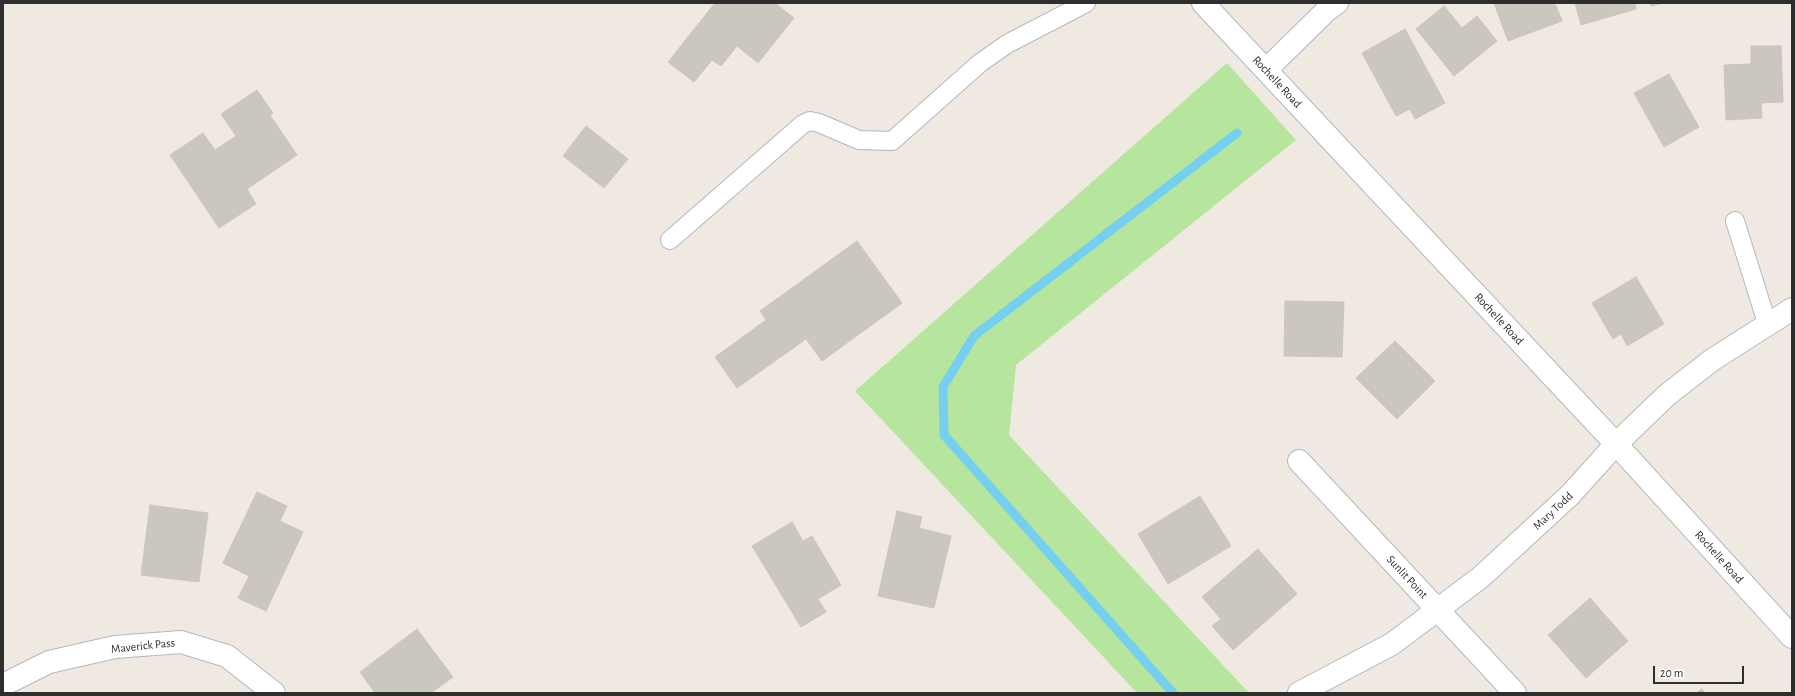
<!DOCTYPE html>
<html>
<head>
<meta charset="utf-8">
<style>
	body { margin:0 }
	#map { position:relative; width:1795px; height:696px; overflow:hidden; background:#efe9e1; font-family:"Alegreya Sans",sans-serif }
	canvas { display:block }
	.frame { position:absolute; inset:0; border:4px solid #2e2e2e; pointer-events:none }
	.scale { position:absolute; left:1653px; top:666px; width:91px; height:18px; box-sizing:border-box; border:2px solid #2e2e2e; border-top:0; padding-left:5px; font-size:12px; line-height:14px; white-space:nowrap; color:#2e2e2e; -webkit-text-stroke:3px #fff; paint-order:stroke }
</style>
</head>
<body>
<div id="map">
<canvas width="1795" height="696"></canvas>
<div class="frame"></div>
<div class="scale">20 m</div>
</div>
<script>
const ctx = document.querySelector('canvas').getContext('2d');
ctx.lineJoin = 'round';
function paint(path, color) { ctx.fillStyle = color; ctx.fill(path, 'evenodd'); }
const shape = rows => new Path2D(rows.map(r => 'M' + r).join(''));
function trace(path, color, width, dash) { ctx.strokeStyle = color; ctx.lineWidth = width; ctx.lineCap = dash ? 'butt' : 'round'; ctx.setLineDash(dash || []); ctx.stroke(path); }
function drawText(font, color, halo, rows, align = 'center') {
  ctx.font = font + ' "Alegreya Sans",sans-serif'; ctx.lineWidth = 3; ctx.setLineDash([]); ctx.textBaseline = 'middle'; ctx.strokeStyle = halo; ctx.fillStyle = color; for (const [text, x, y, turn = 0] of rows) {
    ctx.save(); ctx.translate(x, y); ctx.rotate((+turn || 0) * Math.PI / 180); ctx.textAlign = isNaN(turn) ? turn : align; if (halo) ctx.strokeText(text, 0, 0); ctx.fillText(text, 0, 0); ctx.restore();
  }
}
const green = shape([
	[1227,63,1296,140,1016,365,1009,435,1249,693,1137,693,855,391]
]);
const stream = shape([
	[1173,693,944,435,943,387,974,336,1237,133]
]);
const building = shape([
	[715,3,775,3,794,18,758,63,737,46,721,66,712,60,694,82,668,62,715,3],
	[1494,3,1555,3,1562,21,1508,41,1494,3],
	[1575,3,1635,3,1636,9,1581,25,1575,3],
	[1650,3,1663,3,1651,6,1650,3],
	[1444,6,1462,28,1477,16,1497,41,1454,76,1416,29,1444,6],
	[1405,29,1445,103,1415,119,1410,109,1396,116,1362,53,1405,29],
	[1751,46,1781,46,1783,102,1761,103,1762,118,1726,120,1724,65,1751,64,1751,46],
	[1669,74,1699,127,1664,147,1634,93,1669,74],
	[257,90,273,113,270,115,297,155,247,189,256,204,219,228,170,155,203,133,215,150,236,136,221,114,257,90],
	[586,126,628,159,604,188,563,156,586,126],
	[857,241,902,303,822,361,806,339,737,388,715,357,766,320,760,311,857,241],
	[1636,277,1664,324,1627,346,1621,334,1613,339,1592,303,1636,277],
	[1285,301,1344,302,1342,357,1284,356,1285,301],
	[1395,341,1435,381,1397,419,1356,378,1395,341],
	[257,492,287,506,280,521,303,532,266,611,238,598,249,576,223,563,257,492],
	[1200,496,1231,546,1168,584,1138,534,1200,496],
	[150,505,208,513,199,582,141,575,150,505],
	[897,511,922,517,919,528,951,536,934,608,878,596,897,511],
	[792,522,803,541,812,536,841,585,818,599,826,612,801,627,752,546,792,522],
	[1258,549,1297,594,1233,650,1212,626,1221,619,1202,597,1258,549],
	[1590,598,1628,641,1586,678,1548,635,1590,598],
	[417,629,453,677,431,693,375,693,360,672,417,629],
	[1702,689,1705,693,1696,693,1702,689]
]);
const lane = shape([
	[1735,221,1767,323],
	[670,240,803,124,810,121,819,123,859,140,892,141,980,63,1007,44,1086,3]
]);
const street = shape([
	[1203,3,1616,444,1792,637],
	[1266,70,1327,10,1337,3],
	[1299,461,1515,693],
	[3,685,49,662,115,647,181,642,227,656,274,693],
	[1299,693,1392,644,1481,577,1570,495,1616,444,1667,395,1712,360,1792,309]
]);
const streetNames = [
	["Rochelle Road",1277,82,47],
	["Rochelle Road",1499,319,47],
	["Mary Todd",1553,511,-43],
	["Rochelle Road",1719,557,48],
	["Sunlit Point",1407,577,47],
	["Maverick Pass",143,646,-6]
];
paint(green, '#b6e59e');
trace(stream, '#75cff0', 9);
paint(building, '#cbc7bf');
trace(building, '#cbc5ba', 1);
trace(lane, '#b4b7c1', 20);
trace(street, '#b4b7c1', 24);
trace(lane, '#fff', 18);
trace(street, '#fff', 22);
drawText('12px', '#2e2e2e', '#fff', streetNames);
</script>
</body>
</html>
